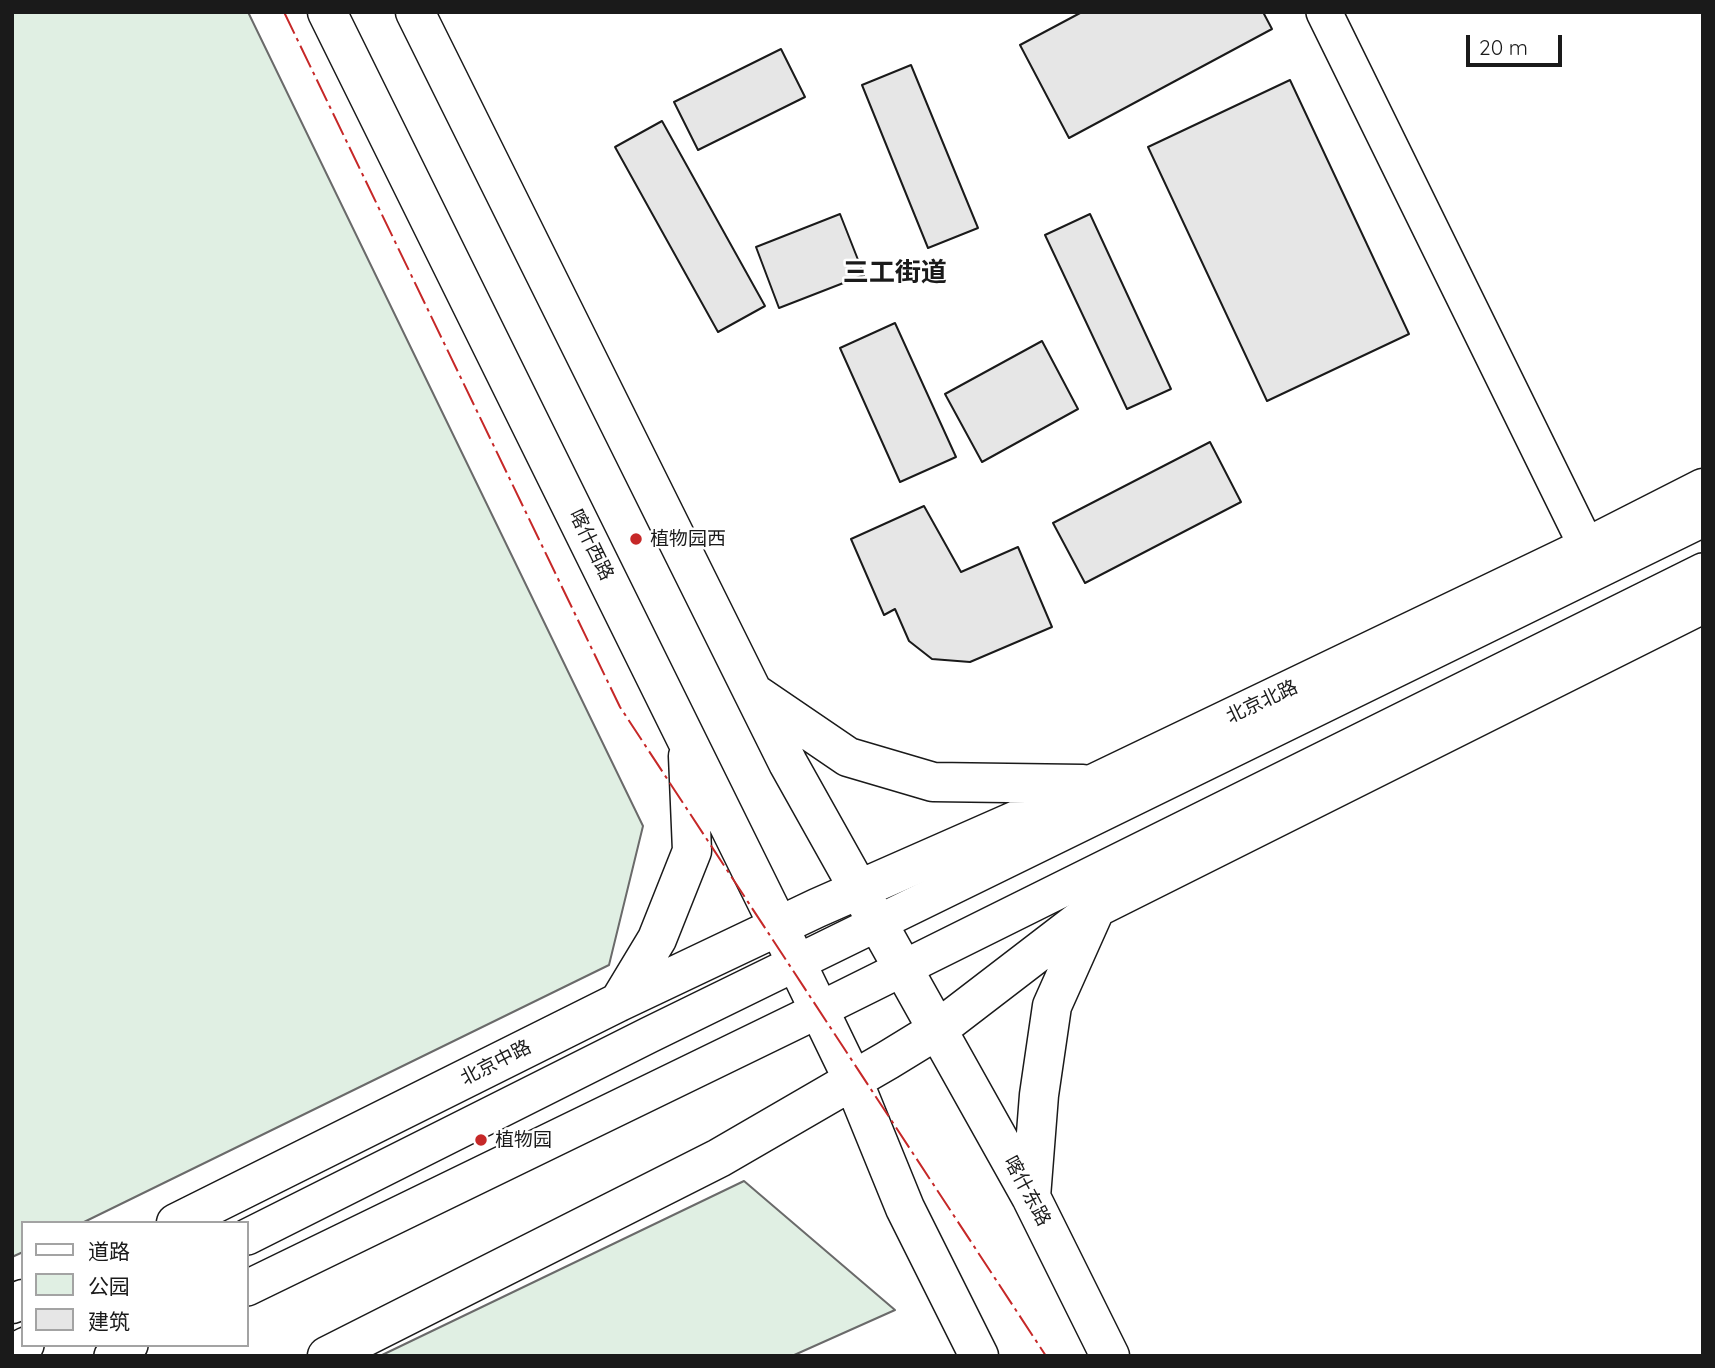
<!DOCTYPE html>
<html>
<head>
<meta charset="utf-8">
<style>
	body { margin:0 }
	#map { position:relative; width:1715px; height:1368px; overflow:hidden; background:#fff; font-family:Quicksand,"Noto Sans SC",sans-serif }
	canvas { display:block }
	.frame { position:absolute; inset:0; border:14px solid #1a1a1a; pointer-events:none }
	.legend { position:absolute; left:21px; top:1221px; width:228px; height:126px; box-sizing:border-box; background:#fff; border:2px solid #a3a3a3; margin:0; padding:9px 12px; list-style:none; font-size:21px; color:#1a1a1a }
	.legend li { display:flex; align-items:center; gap:14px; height:35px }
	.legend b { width:35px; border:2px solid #a3a3a3 }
	.scale { position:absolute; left:1466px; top:35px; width:96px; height:32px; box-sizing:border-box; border:4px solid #1a1a1a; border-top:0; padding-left:9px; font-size:21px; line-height:24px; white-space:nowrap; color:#1a1a1a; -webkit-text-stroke:5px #fff; paint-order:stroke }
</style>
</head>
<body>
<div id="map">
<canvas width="1715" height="1368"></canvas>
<div class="frame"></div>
<ul class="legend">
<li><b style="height:9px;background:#fff"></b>道路</li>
<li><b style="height:19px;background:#e0efe3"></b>公园</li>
<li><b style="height:19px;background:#e6e6e6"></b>建筑</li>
</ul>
<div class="scale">20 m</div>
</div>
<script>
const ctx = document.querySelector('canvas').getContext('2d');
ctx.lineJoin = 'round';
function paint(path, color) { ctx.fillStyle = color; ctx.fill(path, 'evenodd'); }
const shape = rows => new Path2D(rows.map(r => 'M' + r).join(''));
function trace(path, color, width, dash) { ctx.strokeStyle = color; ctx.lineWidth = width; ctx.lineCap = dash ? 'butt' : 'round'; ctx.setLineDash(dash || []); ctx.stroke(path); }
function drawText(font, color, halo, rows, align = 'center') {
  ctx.font = font + ' Quicksand,"Noto Sans SC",sans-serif'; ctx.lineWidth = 5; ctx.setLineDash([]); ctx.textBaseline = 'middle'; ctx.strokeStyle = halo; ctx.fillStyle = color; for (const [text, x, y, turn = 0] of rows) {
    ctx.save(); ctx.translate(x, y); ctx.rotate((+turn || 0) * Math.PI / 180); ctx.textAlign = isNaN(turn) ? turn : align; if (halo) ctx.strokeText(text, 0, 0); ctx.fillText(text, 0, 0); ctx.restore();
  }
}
const green = shape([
	[12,12,248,12,643,826,609,965,82,1223,23,1223,23,1252,12,1257,12,12],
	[744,1181,895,1310,792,1356,380,1356,744,1181]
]);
const building = shape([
	[1082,12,1263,12,1272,29,1069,138,1020,45,1082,12],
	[781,49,805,97,698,150,674,102,781,49],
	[911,65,978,228,928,248,862,85,911,65],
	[1290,80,1409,334,1267,401,1148,147,1290,80],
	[662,121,765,306,718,332,615,147,662,121],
	[840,214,864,275,779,308,756,247,840,214],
	[1090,214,1171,389,1127,409,1045,235,1090,214],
	[895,323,956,457,900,482,840,348,895,323],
	[1042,341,1078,409,982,462,945,394,1042,341],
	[1210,442,1241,502,1085,583,1053,523,1210,442],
	[924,506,961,572,1018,547,1052,627,970,662,932,659,909,641,895,609,884,615,851,539,924,506]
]);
const minor = shape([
	[1324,12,1587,547],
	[247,1237,649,1035,1703,519],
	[247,1288,819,1010,1703,571],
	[12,1352,26,1345],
	[112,1356,130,1345]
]);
const major = shape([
	[327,12,779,927,852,1078,905,1208,979,1356],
	[415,12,788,763,1031,1197,1110,1356],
	[754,693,848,757,933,782,1083,784],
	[619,1002,657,939,692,851,688,756],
	[1031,1197,1039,1095,1052,1006,1094,912],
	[176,1223,619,1002,817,908,1026,816,1587,547,1703,488],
	[12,1304,23,1299],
	[327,1356,719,1158,888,1060,937,1030,1096,908,1703,604]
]);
const power = shape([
	[284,12,620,707,1046,1356]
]);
const markers = [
	[636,539,7,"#c62828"],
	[481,1140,7,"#c62828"]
];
const poiNames = [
	["植物园西",650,539],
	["植物园",495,1140]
];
const streetNames = [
	["喀什西路",591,545,64],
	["北京北路",1262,702,-25],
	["北京中路",496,1063,-27],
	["喀什东路",1027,1191,62]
];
const districtNames = [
	["三工街道",895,273]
];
paint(green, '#e0efe3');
trace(green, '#6a6a6a', 2);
paint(building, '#e6e6e6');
trace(building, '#1a1a1a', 2);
trace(minor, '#1a1a1a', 38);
trace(major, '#1a1a1a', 41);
trace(minor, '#fff', 35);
trace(major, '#fff', 38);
trace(power, '#c62828', 2, [24, 5, 3.5, 5]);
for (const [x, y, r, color] of markers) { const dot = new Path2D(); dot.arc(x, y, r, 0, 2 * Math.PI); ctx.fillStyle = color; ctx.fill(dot); trace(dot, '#fff', 2.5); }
drawText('19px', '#1a1a1a', '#fff', poiNames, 'left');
drawText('19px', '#1a1a1a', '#fff', streetNames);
drawText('bold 26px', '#1a1a1a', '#fff', districtNames);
</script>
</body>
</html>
